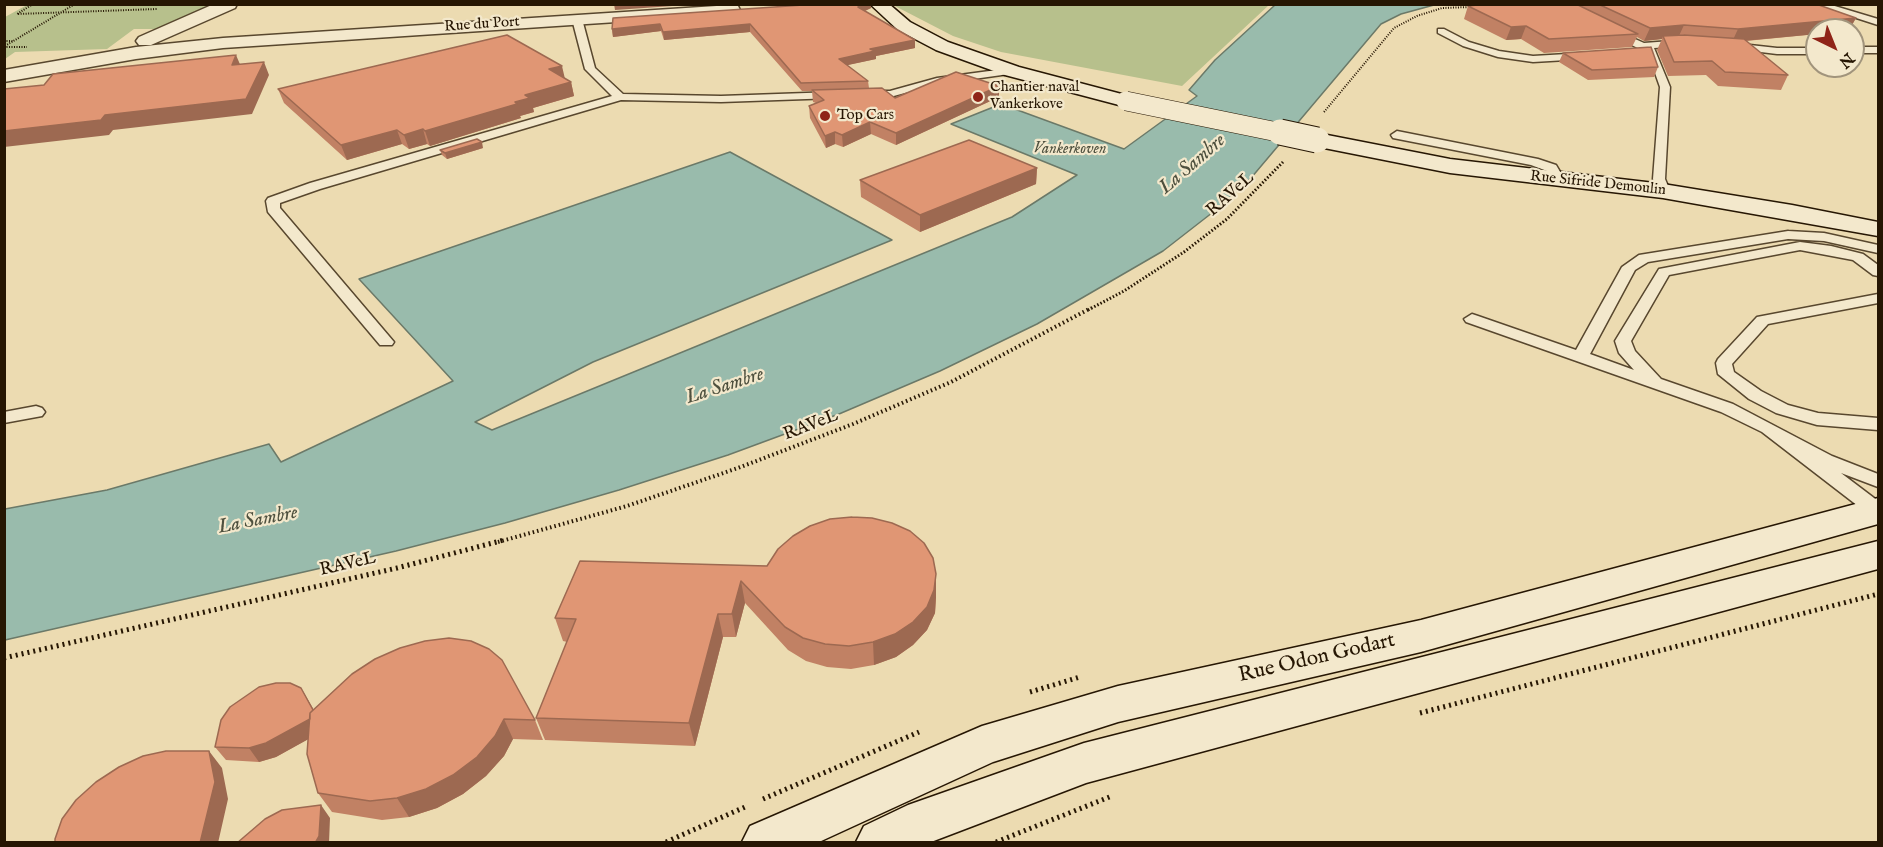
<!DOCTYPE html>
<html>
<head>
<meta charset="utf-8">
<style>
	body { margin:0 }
	#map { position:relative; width:1883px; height:847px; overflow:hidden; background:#ecdbb1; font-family:"IM FELL English",serif }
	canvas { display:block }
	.frame { position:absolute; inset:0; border:6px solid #261603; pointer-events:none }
	.north { position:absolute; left:1805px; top:18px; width:60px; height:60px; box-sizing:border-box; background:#f3e8cc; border:2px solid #a1947c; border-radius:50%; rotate:137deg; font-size:16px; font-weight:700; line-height:24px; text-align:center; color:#261603 }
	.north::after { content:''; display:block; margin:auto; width:21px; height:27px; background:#8f2418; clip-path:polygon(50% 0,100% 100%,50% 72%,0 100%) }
</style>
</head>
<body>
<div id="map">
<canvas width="1883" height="847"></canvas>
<div class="frame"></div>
<div class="north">N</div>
</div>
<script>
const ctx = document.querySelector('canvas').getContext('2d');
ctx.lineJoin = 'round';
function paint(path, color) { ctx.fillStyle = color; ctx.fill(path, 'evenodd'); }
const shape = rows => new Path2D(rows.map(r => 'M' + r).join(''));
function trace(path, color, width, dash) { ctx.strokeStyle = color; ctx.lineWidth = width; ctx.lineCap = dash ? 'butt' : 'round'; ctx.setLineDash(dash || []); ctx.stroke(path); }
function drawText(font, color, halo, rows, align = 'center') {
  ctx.font = font + ' "IM FELL English",serif'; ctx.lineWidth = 4.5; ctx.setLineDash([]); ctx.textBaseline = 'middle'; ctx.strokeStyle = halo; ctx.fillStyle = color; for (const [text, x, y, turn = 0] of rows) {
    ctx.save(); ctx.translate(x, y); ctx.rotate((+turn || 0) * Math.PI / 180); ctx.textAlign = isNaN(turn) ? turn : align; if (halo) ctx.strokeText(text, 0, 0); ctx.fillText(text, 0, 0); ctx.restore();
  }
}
const green = shape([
	[27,5,219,5,164,29,134,29,107,49,15,52,5,59,5,17],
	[893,5,893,4,1269,5,1182,86,1001,52,953,36]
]);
const water = shape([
	[1275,5,1434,5,1401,14,1381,24,1251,178,1217,209,1163,251,1037,324,940,371,839,414,728,455,619,490,505,523,396,551,5,640,5,509,107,490,269,444,281,462,453,381,359,279,730,152,892,240,593,362,475,422,492,430,1012,217,1077,175,951,124,1001,104,1124,149,1197,96,1189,90,1215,60,1275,5]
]);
const pathFar3 = shape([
	[33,4,17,14,157,9],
	[4,41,14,41],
	[5,46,75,4],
	[4,47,27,47],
	[1324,112,1394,28,1417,16,1442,8,1471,7]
]);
const pathFar2 = shape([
	[1088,310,1124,291,1184,252,1227,219,1283,162]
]);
const pathFar1 = shape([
	[498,542,627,506,738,468,853,424,951,382,1091,308]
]);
const path = shape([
	[4,658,397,568,504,540],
	[1030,692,1080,677],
	[1420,713,1878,594],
	[763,799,919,732],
	[666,842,745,807],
	[996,842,1112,796]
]);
const lane = shape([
	[1813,4,1828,4,1878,19,1878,25,1813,4],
	[577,16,582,19,595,68,623,94,721,96,835,92,840,95,835,98,721,102,621,100,320,189,280,203,280,208,394,342,392,345,380,345,268,212,266,201,268,198,310,183,612,96,585,69,572,19,577,16],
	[1438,29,1444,29,1469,42,1499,51,1533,56,1584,53,1589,56,1584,59,1533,62,1498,57,1463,46,1438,33,1438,29],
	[1609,30,1615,30,1644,43,1684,40,1689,43,1684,46,1654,48,1670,87,1665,179,1670,191,1668,194,1658,194,1653,179,1660,87,1648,53,1609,34,1609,30],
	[1732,43,1777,48,1817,48,1817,54,1777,54,1728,48,1727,46,1732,43],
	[1853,47,1878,47,1878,53,1853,53,1853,47],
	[1012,68,1017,71,1016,73,938,84,890,97,866,97,861,94,866,91,890,91,937,78,1012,68],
	[1397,131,1538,159,1556,165,1565,180,1564,183,1554,183,1547,171,1531,165,1393,138,1391,135,1397,131],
	[1788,231,1824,233,1878,245,1878,253,1824,241,1788,239,1648,262,1635,270,1590,354,1634,370,1619,353,1615,341,1659,269,1800,242,1831,246,1863,254,1878,265,1878,276,1873,275,1853,260,1800,250,1669,275,1631,341,1635,351,1661,379,1733,404,1832,456,1878,474,1878,487,1841,473,1878,501,1878,518,1871,516,1762,432,1721,412,1466,322,1464,319,1472,314,1478,316,1576,350,1622,267,1639,255,1788,231],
	[1878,294,1878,303,1768,324,1732,364,1734,372,1761,391,1788,405,1818,413,1878,418,1878,430,1817,425,1776,413,1749,399,1718,374,1716,363,1718,359,1757,317,1878,294],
	[36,406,42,408,45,412,42,416,4,423,4,412,36,406]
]);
const street = shape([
	[214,4,237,4,235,8,151,45,139,45,136,41,139,37,214,4],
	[732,5,738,6,740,10,738,14,223,48,136,59,4,82,4,70,136,47,223,38,732,5]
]);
const secondary = shape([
	[870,4,889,4,910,22,948,42,1019,67,1133,97,1136,101,1133,105,1126,107,1119,105,1005,75,936,50,898,30,870,4],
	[1317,133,1450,159,1663,184,1792,205,1878,222,1878,236,1663,198,1450,173,1309,145,1306,140,1309,135,1317,133],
	[1878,498,1878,524,1421,652,1118,722,993,762,819,842,742,842,750,826,982,726,1118,686,1421,620,1878,498],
	[1878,541,1878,569,1086,783,931,842,856,842,864,826,908,805,1084,743,1878,541]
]);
const secondaryBridgeFar1 = shape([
	[1126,101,1287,134]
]);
const secondaryBridge = shape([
	[1280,132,1317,140]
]);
const wall = shape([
	[818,4,871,4,871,8,865,11,915,40,915,48,876,56,876,59,847,65,868,81,869,88,895,98,999,97,896,145,871,134,843,147,835,144,826,148,810,118,809,106,816,103,813,102,812,91,802,91,750,32,664,40,661,31,613,37,612,29],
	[1579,4,1816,4,1856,18,1849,30,1817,30,1817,34,1746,41,1788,75,1781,90,1718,86,1706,75,1668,76,1657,50,1662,39,1644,41,1637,37,1632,47,1544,53,1521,39,1506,40,1464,19,1468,6,1578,6],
	[1563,53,1658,67,1654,77,1588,80,1559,62],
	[564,78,571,82,574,96,533,108,534,112,520,116,521,118,430,146,427,144,409,149,402,144,347,160,284,103,278,89],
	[483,148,447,159,442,155,440,150],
	[1037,168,1036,184,920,232,861,197,860,180],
	[580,561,936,597,935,613,927,630,913,645,896,657,874,665,851,669,827,667,806,661,788,650,745,603,736,637,723,637,695,746,545,740,536,718,567,642,563,641,555,618],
	[301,688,314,710,535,720,543,740,513,739,504,756,486,776,463,794,437,808,409,817,382,820,332,812,318,793,308,739,276,757,259,762,226,760,215,747]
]);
const shadedWall = shape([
	[614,4,701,4,615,10],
	[863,4,871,4,871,8,858,14,858,7],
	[1856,18,1849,30,1817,30,1817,34,1732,42,1738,29],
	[660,24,661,31,613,37,612,29],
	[750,24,750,32,664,40,663,32],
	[1684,25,1678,38,1663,36,1662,39,1644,41,1650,28],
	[1526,26,1521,39,1506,40,1511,27],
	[915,40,915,48,876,56,876,59,839,67,839,59,870,49],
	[236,55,242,69,232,65],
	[264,62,269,75,252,114,113,130,109,135,4,147,4,131,105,115],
	[562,66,565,79,549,69],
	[571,82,574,96,533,108,534,112,520,116,521,118,430,146,425,131,515,102,525,95],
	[999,86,999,97,896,145,896,133],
	[870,122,871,134,843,147,842,135],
	[423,129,427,144,409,149,404,135],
	[397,130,402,144,347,160,341,145],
	[835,132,835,144,826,148,825,136],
	[482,142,483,148,447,159,445,153],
	[1037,168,1036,184,920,232,920,215],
	[936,574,936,597,935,613,927,630,913,645,896,657,874,665,873,642],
	[741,581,745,603,736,637,732,614],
	[718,614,723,637,695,746,689,723],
	[301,688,325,730,276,757,259,762,249,748],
	[504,719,513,739,504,756,486,776,463,794,437,808,409,817,397,798],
	[209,751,222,768,228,799,218,843,200,843],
	[321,805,330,818,329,843,315,843]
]);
const building = shape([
	[818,4,863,4,858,7,915,40,870,49,875,51,839,59,868,81,801,83,750,24,663,32,660,24,612,29,613,18,818,4],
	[1487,4,1576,4,1638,34,1549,39,1526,26,1511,27,1468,6,1487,4],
	[1598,4,1816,4,1856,18,1738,29,1684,25,1650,28,1598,4],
	[507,35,562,66,549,69,571,82,525,95,530,98,515,102,517,104,425,131,423,129,404,135,397,130,341,145,278,89,507,35],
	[1684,35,1744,39,1788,75,1725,72,1712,61,1674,62,1663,36,1684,35],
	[1651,47,1658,67,1592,70,1563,53,1651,47],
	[236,55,232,65,264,62,246,99,105,115,101,120,4,131,4,89,44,85,53,74,236,55],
	[956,72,999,86,896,133,870,122,842,135,835,132,825,136,809,106,824,100,812,90,882,88,895,98,956,72],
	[477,139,482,142,445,153,440,150,477,139],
	[969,140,1037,168,920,215,860,180,969,140],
	[852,517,872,518,892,523,910,531,924,543,933,558,936,574,934,590,927,607,913,622,895,634,873,642,849,646,825,644,803,638,785,627,741,581,732,614,718,614,689,723,536,718,576,619,555,618,580,561,767,566,778,549,793,536,810,526,830,519,852,517],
	[449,638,471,641,489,649,502,660,535,720,504,719,495,736,477,757,453,775,426,789,397,798,370,801,318,793,307,754,310,713,352,674,375,659,400,648,425,641,449,638],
	[276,683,290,683,301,688,313,710,310,713,310,719,266,743,249,748,215,747,221,720,230,707,259,687,276,683],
	[166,751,209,751,215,782,200,843,55,843,55,839,62,819,76,800,96,782,119,767,143,756,166,751],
	[321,805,319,836,315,843,237,843,265,819,282,810,321,805]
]);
const markers = [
	[978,97,6,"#8f2418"],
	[825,116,6,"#8f2418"]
];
const farStreetnames = [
	["Rue du Port",482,25,-4],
	["Rue Sifride Demoulin",1598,184,6]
];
const farPoinames = [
	["Chantier naval",990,88],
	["Vankerkove",990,105],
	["Top Cars",837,116]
];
const farWaternames = [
	["Vankerkoven",1070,150]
];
const streetNames = [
	["RAVeL",1231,195,-42],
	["RAVeL",811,426,-21],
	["RAVeL",348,565,-13]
];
const waterNames = [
	["La Sambre",1193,165,-41],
	["La Sambre",725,387,-18],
	["La Sambre",258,521,-11]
];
const nearStreetnames = [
	["Rue Odon Godart",1317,659,-13]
];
paint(green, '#b7c08c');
paint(water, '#99bbac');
trace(water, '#6b7968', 1.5);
trace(lane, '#58472e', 3);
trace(street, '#58472e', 3);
trace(secondary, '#261603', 3);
trace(pathFar3, '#261603', 2, [1, 1.5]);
trace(pathFar2, '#261603', 3, [1.5, 2]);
trace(pathFar1, '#261603', 4, [1.5, 3]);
trace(path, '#261603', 5, [2, 4]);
paint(lane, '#f3e8cc');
paint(street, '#f3e8cc');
paint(secondary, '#f3e8cc');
trace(secondaryBridgeFar1, '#261603', 20, []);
trace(secondaryBridge, '#261603', 27, []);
trace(secondaryBridgeFar1, '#f3e8cc', 19);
trace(secondaryBridge, '#f3e8cc', 25);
paint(wall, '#c18164');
paint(shadedWall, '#9d6951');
paint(building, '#e09674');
trace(building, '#9d6951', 1.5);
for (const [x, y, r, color] of markers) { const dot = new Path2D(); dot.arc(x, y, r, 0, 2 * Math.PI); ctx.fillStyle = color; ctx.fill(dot); trace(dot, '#f3e8cc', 2); }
drawText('15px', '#261603', '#f3e8cc', farStreetnames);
drawText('15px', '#261603', '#f3e8cc', farPoinames, 'left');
drawText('italic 16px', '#4e503e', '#f3e8cc', farWaternames);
drawText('18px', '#261603', '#f3e8cc', streetNames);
drawText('italic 20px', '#4e503e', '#f3e8cc', waterNames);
drawText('21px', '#261603', '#f3e8cc', nearStreetnames);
</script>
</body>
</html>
